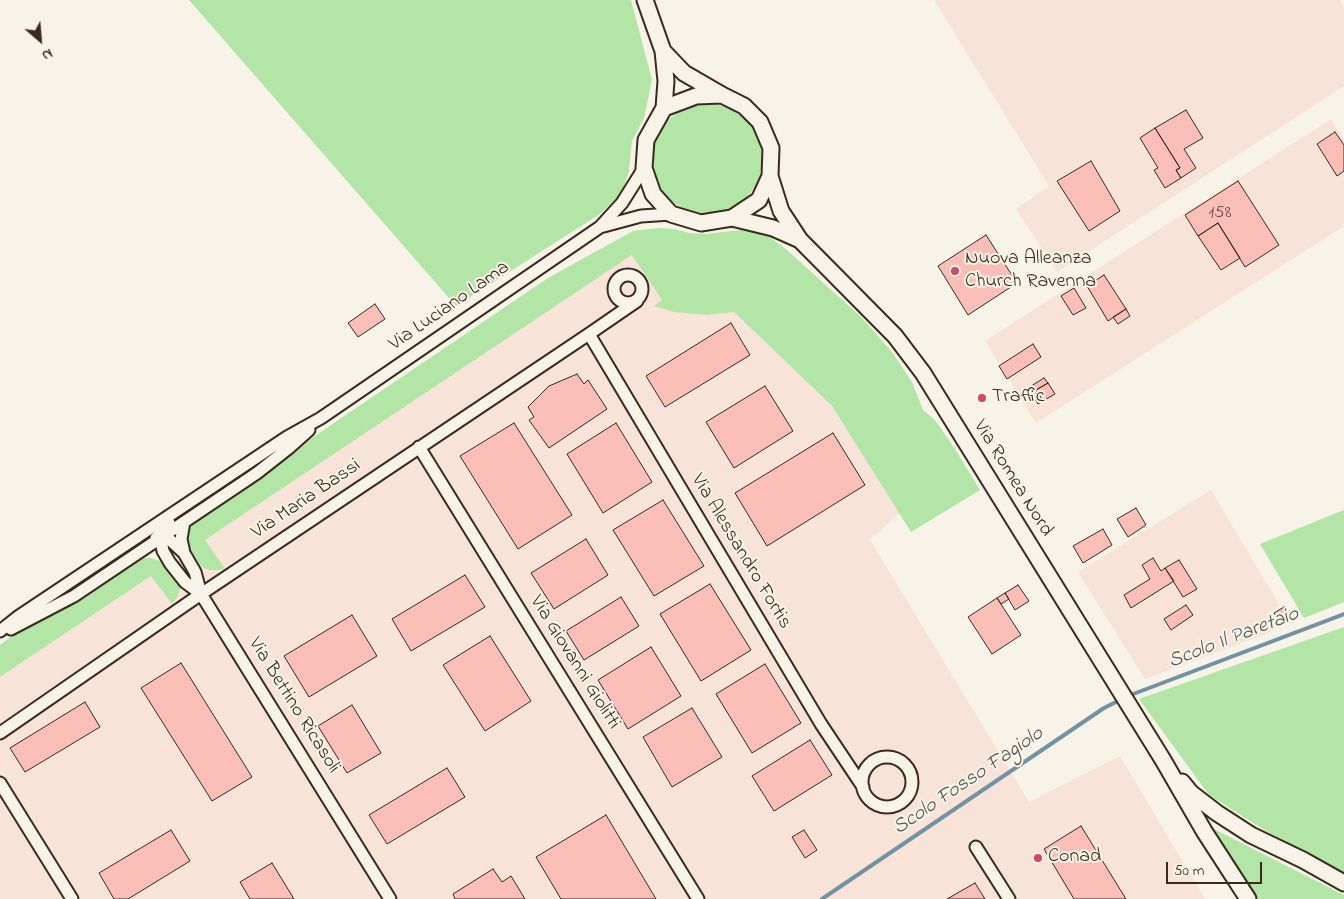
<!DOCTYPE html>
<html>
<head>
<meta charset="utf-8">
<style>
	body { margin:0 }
	#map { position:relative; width:1344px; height:899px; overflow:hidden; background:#f7f3e8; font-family:"Indie Flower",sans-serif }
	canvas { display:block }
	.north { position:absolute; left:15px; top:15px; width:50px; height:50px; -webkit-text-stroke:4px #f7f3e8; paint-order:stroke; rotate:153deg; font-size:14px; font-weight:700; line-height:20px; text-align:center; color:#3b2a1e }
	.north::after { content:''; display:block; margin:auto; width:18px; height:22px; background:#3b2a1e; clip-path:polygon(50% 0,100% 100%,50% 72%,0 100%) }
	.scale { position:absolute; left:1166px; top:862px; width:96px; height:22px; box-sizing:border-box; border:2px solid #3b2a1e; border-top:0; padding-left:6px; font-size:15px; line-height:18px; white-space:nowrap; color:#3b2a1e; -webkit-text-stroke:4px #f7f3e8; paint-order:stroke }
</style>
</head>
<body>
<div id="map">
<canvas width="1344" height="899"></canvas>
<div class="north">N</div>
<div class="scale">50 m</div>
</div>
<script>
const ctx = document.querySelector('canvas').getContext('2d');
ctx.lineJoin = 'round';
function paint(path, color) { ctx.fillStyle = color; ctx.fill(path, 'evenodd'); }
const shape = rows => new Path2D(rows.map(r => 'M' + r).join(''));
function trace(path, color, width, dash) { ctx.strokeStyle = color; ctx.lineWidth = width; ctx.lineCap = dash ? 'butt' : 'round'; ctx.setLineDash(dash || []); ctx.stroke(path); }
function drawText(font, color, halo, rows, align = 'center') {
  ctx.font = font + ' "Indie Flower",sans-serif'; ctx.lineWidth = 4; ctx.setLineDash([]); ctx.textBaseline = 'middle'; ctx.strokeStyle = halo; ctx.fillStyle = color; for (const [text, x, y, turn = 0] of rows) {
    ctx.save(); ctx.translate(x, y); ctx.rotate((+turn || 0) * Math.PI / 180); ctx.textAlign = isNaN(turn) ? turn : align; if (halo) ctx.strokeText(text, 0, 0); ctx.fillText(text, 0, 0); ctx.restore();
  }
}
const built = shape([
	[934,0,1340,0,1344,7,1344,86,1057,272,1016,209,1049,186],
	[1331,119,1344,140,1344,226,1036,423,985,341],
	[632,255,707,315,734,312,832,406,900,513,870,540,1029,802,1120,756,1205,899,0,899,0,677],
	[1211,490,1280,606,1267,614,1271,632,1145,679,1078,572]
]);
const green = shape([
	[189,0,631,0,652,80,644,118,632,141,629,171,621,194,600,214,456,306],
	'652 159a55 55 0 1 1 110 0a55 55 0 1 1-110 0Z',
	[658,228,674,229,690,233,705,234,741,230,753,230,768,236,786,249,861,317,892,352,912,382,923,410,935,420,955,449,980,490,911,532,832,406,734,312,707,315,674,312,654,306,662,300,632,255,205,540,225,569,217,570,209,570,202,567,192,554,188,546,187,539,189,529,196,521,259,479,300,446,548,278,633,231],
	[1344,510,1344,602,1304,618,1260,544],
	[143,558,151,558,163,562,177,579,180,588,178,596,172,604,151,576,0,677,0,645,19,631,59,611,85,596,134,562],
	[1344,627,1344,874,1266,831,1209,795,1139,699],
	[1212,828,1344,895,1344,899,1256,899]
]);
const stream = shape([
	[1128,696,1344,614],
	[822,899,1104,708,1122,699]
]);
const building = shape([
	[1186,110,1203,138,1184,149,1196,168,1181,178,1176,170,1180,168,1155,128,1186,110],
	[1155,128,1180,168,1176,170,1181,178,1165,188,1154,170,1158,168,1140,138,1155,128],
	[1335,132,1344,145,1344,171,1337,176,1317,144,1335,132],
	[1091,161,1120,211,1089,231,1057,181,1091,161],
	[1238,181,1279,245,1245,267,1218,223,1198,236,1185,215,1238,181],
	[1218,223,1240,258,1221,270,1198,236,1218,223],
	[986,235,1017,283,968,315,938,266,986,235],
	[1104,275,1126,309,1108,321,1087,286,1104,275],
	[1074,288,1086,308,1073,315,1061,296,1074,288],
	[375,304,385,319,358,337,348,323,375,304],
	[1126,309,1130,316,1118,324,1113,317,1126,309],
	[731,323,750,355,665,407,646,376,731,323],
	[1033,344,1041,357,1007,379,999,366,1033,344],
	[577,374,584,384,588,380,607,409,549,448,529,420,534,417,528,407,549,386,577,374],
	[1044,378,1048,383,1036,390,1043,401,1038,404,1028,388,1044,378],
	[1048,383,1055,394,1043,401,1036,390,1048,383],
	[765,386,793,431,734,468,706,422,765,386],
	[514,423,572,515,518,549,460,456,514,423],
	[616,423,652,482,603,513,567,454,616,423],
	[833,433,865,485,767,546,735,493,833,433],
	[663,500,704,566,654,596,613,530,663,500],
	[1136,508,1146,525,1128,537,1117,519,1136,508],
	[1103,529,1112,545,1083,563,1073,546,1103,529],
	[586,539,608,575,554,609,531,573,586,539],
	[1153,558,1161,571,1165,568,1174,581,1131,608,1124,595,1150,579,1142,565,1153,558],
	[1179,560,1197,589,1183,597,1165,568,1179,560],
	[465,575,485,607,411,651,392,619,465,575],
	[710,584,751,650,701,681,660,614,710,584],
	[1018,585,1029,601,1015,610,1005,593,1018,585],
	[1005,593,1009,599,1001,604,997,598,1005,593],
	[621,597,639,626,584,660,566,631,621,597],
	[997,598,1021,635,992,654,968,617,997,598],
	[1186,605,1193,615,1171,630,1164,619,1186,605],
	[1284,607,1290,617,1280,623,1274,613,1284,607],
	[352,615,377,656,309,697,284,656,352,615],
	[490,636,531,701,485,731,443,665,490,636],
	[651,647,681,696,628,729,598,680,651,647],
	[181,663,252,777,212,801,141,688,181,663],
	[765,664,801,723,752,753,716,694,765,664],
	[85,702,100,727,25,772,10,748,85,702],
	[352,705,381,753,347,773,318,726,352,705],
	[692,708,722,757,672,787,643,737,692,708],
	[810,740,832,775,774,811,752,776,810,740],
	[447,768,465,797,387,844,369,815,447,768],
	[606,815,656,899,561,899,536,857,606,815],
	[1081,826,1126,899,1074,899,1044,849,1081,826],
	[171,830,190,861,128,899,114,899,99,873,171,830],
	[804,830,817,850,805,858,792,837,804,830],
	[272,863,294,899,250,899,240,882,272,863],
	[493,869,502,882,511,876,525,899,455,899,453,894,493,869],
	[975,883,985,899,947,899,975,883]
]);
const minor = shape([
	[600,227,641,216,671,214],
	'614 289a14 14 0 1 1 28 0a14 14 0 1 1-28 0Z',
	[589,334,821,724,863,787],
	[419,447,698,899],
	[169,523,159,530,163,551,170,563,185,582,201,594,390,899],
	[156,538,170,540,184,553,195,572,201,594],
	[184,553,181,539,184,522],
	[11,629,74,596,257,473,290,447,309,430],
	[0,631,19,616,287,437,321,418,600,227,622,203,644,168],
	[0,733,201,594,589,334,637,301],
	'862 782a25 25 0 1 1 50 0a25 25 0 1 1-50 0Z',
	[0,783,72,899],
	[976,847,1009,899]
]);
const secondary = shape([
	[645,0,663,51,666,81,664,108],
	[663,51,684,73,722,95],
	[722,95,744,106,760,122,771,148,770,176,759,200,732,218,701,223,671,214,653,194,644,168,646,140,664,108,696,96,722,95],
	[770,176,781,211,800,240,895,336,923,373,1163,760,1204,831,1248,899],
	[732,218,773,228,800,240],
	[1182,782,1191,793,1217,813,1251,835,1303,860,1344,883]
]);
const markers = [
	[955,271,5,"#d1495b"],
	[982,398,5,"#d1495b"],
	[1038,858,5,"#d1495b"]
];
const numberNames = [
	["158",1220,214]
];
const poiNames = [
	["Nuova Alleanza",965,260],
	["Church Ravenna",965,283],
	["Traffic",992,398],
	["Conad",1048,858]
];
const streetNames = [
	["Via Luciano Lama",450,307,-35],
	["Via Romea Nord",1012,479,58],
	["Via Maria Bassi",307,500,-34],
	["Via Alessandro Fortis",740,552,59],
	["Via Giovanni Giolitti",574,663,58],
	["Via Bettino Ricasoli",293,706,58]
];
const waterNames = [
	["Scolo Il Paretaio",1234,639,-21],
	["Scolo Fosso Fagiolo",969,782,-34]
];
paint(built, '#f8e3d9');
paint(green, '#b2e5a6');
trace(stream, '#7393a2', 4);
paint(building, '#f9beb5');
trace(building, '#3b2a1e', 1);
trace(minor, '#3b2a1e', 15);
trace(secondary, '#3b2a1e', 19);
trace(minor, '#f7f3e8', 11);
trace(secondary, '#f7f3e8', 15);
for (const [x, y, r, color] of markers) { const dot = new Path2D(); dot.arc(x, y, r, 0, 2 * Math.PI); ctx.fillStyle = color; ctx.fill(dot); trace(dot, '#f7f3e8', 2); }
drawText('18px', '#6a4f44', null, numberNames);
drawText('20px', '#3b2a1e', '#f7f3e8', poiNames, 'left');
drawText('20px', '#3b2a1e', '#f7f3e8', streetNames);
drawText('italic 21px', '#525655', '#f7f3e8', waterNames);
</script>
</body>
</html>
